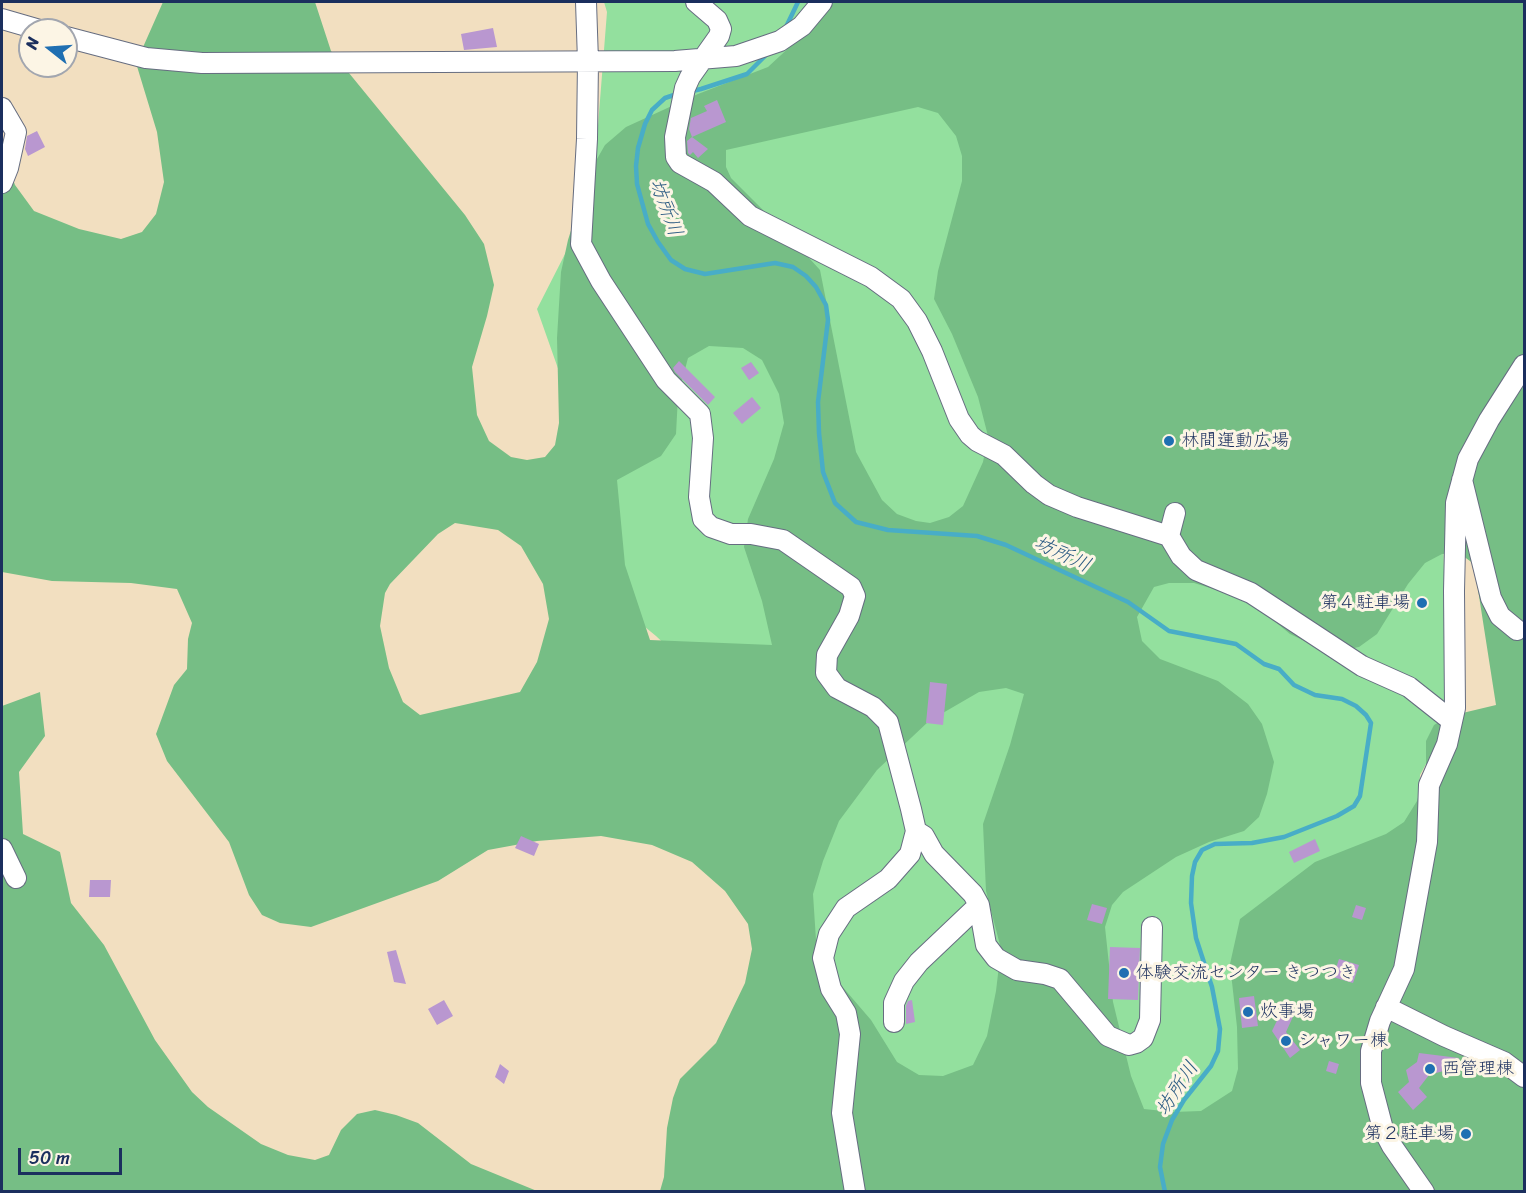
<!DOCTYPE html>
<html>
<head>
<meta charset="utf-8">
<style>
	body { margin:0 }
	#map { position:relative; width:1526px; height:1193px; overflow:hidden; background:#f2dfc0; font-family:Sriracha,sans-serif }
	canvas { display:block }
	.frame { position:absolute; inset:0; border:3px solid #1b2f5e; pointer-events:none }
	.north { position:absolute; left:18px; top:18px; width:60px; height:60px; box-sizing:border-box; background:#fcf5e5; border:2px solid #a2a6af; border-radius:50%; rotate:287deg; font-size:16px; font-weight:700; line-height:24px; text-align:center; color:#1b2f5e }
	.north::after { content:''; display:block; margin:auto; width:21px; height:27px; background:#1f6fb2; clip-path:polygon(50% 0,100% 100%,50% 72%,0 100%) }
	.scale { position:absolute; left:18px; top:1148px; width:104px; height:27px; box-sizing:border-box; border:3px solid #1b2f5e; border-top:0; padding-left:8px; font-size:18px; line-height:21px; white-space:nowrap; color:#1b2f5e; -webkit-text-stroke:4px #fcf5e5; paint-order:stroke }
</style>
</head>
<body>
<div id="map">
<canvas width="1526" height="1193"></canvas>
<div class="frame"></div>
<div class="north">N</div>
<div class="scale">50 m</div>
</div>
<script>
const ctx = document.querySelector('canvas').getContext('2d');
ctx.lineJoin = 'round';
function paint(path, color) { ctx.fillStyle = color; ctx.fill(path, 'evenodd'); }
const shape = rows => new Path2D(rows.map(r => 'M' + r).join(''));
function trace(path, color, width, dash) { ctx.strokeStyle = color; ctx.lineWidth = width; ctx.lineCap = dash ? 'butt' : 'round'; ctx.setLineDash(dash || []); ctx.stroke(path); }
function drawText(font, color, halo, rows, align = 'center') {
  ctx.font = font + ' Sriracha,"Klee One",sans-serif'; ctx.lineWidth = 6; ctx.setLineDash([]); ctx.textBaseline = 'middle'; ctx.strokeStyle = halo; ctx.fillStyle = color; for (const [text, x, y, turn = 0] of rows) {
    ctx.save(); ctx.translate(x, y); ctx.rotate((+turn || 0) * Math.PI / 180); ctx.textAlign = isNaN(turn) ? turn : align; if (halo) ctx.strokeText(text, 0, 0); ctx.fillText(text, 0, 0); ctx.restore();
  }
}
const green = shape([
	[604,2,1524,2,1443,524,1447,710,1431,755,1420,775,1418,829,1359,1083,861,1191,796,973,693,671,656,636,634,618,572,408,537,309,592,201,607,12]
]);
const forest = shape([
	[163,2,315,2,331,51,465,215,484,244,494,285,487,316,472,367,477,415,489,441,511,457,527,460,545,457,555,445,559,423,557,338,561,272,568,240,589,173,605,145,626,127,698,94,768,67,793,44,821,13,826,2,1524,2,1524,1191,660,1191,664,1177,667,1128,673,1098,680,1079,716,1043,745,983,752,949,748,924,725,891,692,862,652,845,601,836,537,841,488,850,438,881,311,927,280,923,262,915,249,895,229,842,167,761,156,734,174,685,187,669,188,639,192,623,177,589,131,583,52,581,2,572,2,151,15,185,34,211,79,229,121,239,142,232,156,214,164,182,157,132,136,63],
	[918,107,938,113,956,136,962,156,962,181,938,271,934,299,952,334,978,397,988,436,983,462,963,506,949,517,930,523,916,521,897,514,882,500,856,452,820,270,787,234,731,178,726,167,726,150],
	[709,346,743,348,762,360,779,394,784,423,774,459,748,519,744,547,762,601,772,645,650,640,625,565,617,480,661,456,676,434,678,396,688,358],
	[455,523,498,530,521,546,543,584,549,619,537,662,520,692,420,715,403,702,389,668,380,626,385,593,390,584,438,534],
	[1459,553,1474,564,1496,705,1450,716,1434,725,1426,741,1426,770,1417,801,1404,822,1386,834,1315,862,1240,919,1230,964,1237,1027,1238,1069,1232,1091,1201,1111,1173,1112,1144,1109,1131,1076,1113,1002,1105,927,1112,905,1123,892,1176,857,1209,842,1244,831,1259,817,1267,794,1274,762,1262,724,1248,704,1218,681,1160,659,1142,641,1137,617,1154,587,1169,583,1194,583,1249,600,1290,634,1329,653,1359,647,1377,634,1408,584,1425,563,1442,554],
	[1006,688,1024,694,1010,745,983,824,986,891,1001,949,996,991,987,1036,973,1065,943,1076,919,1075,897,1062,871,1020,822,963,816,940,813,894,823,861,839,821,877,770,929,721,979,692],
	[40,692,45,736,19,772,23,834,60,852,71,903,104,945,155,1040,192,1092,208,1107,261,1144,288,1155,315,1160,329,1155,341,1130,357,1114,375,1110,396,1115,418,1123,471,1164,537,1191,2,1192,2,706]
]);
const stream = shape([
	[786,27,798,2],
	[688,92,701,89,747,74,768,53],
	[677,94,665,98,652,110,645,124,638,148,636,166,637,184,648,224,658,242,671,260,685,269,705,274,775,263,793,267,806,276,816,287,826,305,828,320,818,402,819,433,823,472,835,503,856,522,888,530,977,536,1006,545,1128,602,1169,631,1236,644,1264,664,1279,669,1294,685,1315,695,1342,699,1356,706,1366,715,1371,723,1360,796,1354,806,1337,816,1284,837,1252,843,1215,844,1202,850,1195,862,1192,876,1191,903,1196,938,1212,987,1220,1029,1218,1051,1211,1066,1184,1100,1172,1120,1163,1144,1160,1167,1165,1192]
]);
const building = shape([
	[493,28,497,47,464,50,461,34],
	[717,100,726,122,692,137,689,129,691,118,707,111,704,106],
	[37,131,45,147,28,156,25,149,27,136],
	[692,137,708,149,698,158,693,152,690,155,688,153,687,141],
	[679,361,715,397,708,405,675,372,673,368],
	[751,362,759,373,749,380,741,368],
	[752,397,761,408,742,424,733,413],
	[930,682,947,684,943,725,926,723],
	[521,836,539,844,534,856,515,848],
	[1315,839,1320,851,1294,863,1289,852],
	[90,880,111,880,110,897,89,897],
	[1092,904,1107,908,1102,924,1087,920],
	[1356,905,1366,908,1362,920,1352,917],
	[1110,947,1140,948,1138,1000,1108,999],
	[396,950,406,984,394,982,387,952],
	[1339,959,1359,965,1353,983,1333,977],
	[1254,996,1258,1026,1242,1028,1239,998],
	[444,1000,453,1016,437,1025,428,1009],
	[912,1000,915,1022,906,1024,906,1006,908,1001],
	[1284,1006,1296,1010,1286,1032,1300,1050,1290,1058,1272,1031],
	[1419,1053,1459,1058,1458,1067,1429,1075,1419,1088,1427,1097,1413,1110,1398,1092,1409,1082,1406,1070,1417,1062],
	[1329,1061,1339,1064,1336,1074,1326,1071],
	[500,1064,509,1071,504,1084,495,1077]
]);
const minor = shape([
	[586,2,588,61,587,139,581,244,601,281,666,380,700,414,703,438,699,497,703,519,711,527,731,534,751,534,783,540,851,587,855,596,849,616,827,655,826,673,837,688,873,707,888,722,911,809,916,831,910,854,888,879,846,908,829,934,823,958,831,989,846,1013,850,1034,842,1113,855,1192],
	[696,2,717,20,721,29,719,36,690,77,685,88,675,137,676,157,680,163,714,182,750,216,871,277,901,299,917,321,932,351,959,419,970,435,977,441,1004,455,1034,484,1049,495,1077,507,1169,536,1181,556,1196,570,1251,593,1362,666,1409,687,1452,721],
	[2,19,40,30],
	[66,37,146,58,202,63,675,61,736,56,780,41,802,26,822,2],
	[2,108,16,132,8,168,2,183],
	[1462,480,1491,598,1500,616,1517,630],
	[1169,536,1175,513],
	[916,831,924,836,934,854,973,894,979,905,986,945,996,958,1017,970,1045,974,1060,979,1108,1036,1129,1045,1136,1043,1143,1038,1150,1020,1152,927],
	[2,849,16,878],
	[1386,1007,1444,1036,1504,1062,1524,1077],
	[894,1022,894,1003,904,981,919,962,979,905],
	[1424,1192,1392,1146,1383,1129,1371,1083,1371,1051,1380,1021,1404,969,1427,842,1429,785,1447,744,1455,708,1454,591,1456,503,1468,459,1489,420,1524,365]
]);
const markers = [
	[1169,441,6,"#1f6fb2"],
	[1422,603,6,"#1f6fb2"],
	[1124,973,6,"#1f6fb2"],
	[1248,1012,6,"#1f6fb2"],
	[1286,1041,6,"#1f6fb2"],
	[1430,1069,6,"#1f6fb2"],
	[1466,1134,6,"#1f6fb2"]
];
const poiNames = [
	["林間運動広場",1181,441],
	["第４駐車場",1410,603,"right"],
	["体験交流センター きつつき",1136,973],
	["炊事場",1260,1012],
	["シャワー棟",1298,1041],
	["西管理棟",1442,1069],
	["第２駐車場",1454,1134,"right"]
];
const waterNames = [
	["坊所川",665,208,70],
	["坊所川",1062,555,25],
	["坊所川",1178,1089,-57]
];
paint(green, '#93e09e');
paint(forest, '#76be85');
trace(stream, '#48adc7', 4.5);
paint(building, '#b997d0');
trace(minor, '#666d80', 22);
trace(minor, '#fff', 20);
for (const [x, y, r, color] of markers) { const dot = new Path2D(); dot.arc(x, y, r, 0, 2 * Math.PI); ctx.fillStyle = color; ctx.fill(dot); trace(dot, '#fcf5e5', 2); }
drawText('18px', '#1b2f5e', '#fcf5e5', poiNames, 'left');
drawText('italic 20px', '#2b5b83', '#fcf5e5', waterNames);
</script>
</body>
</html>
